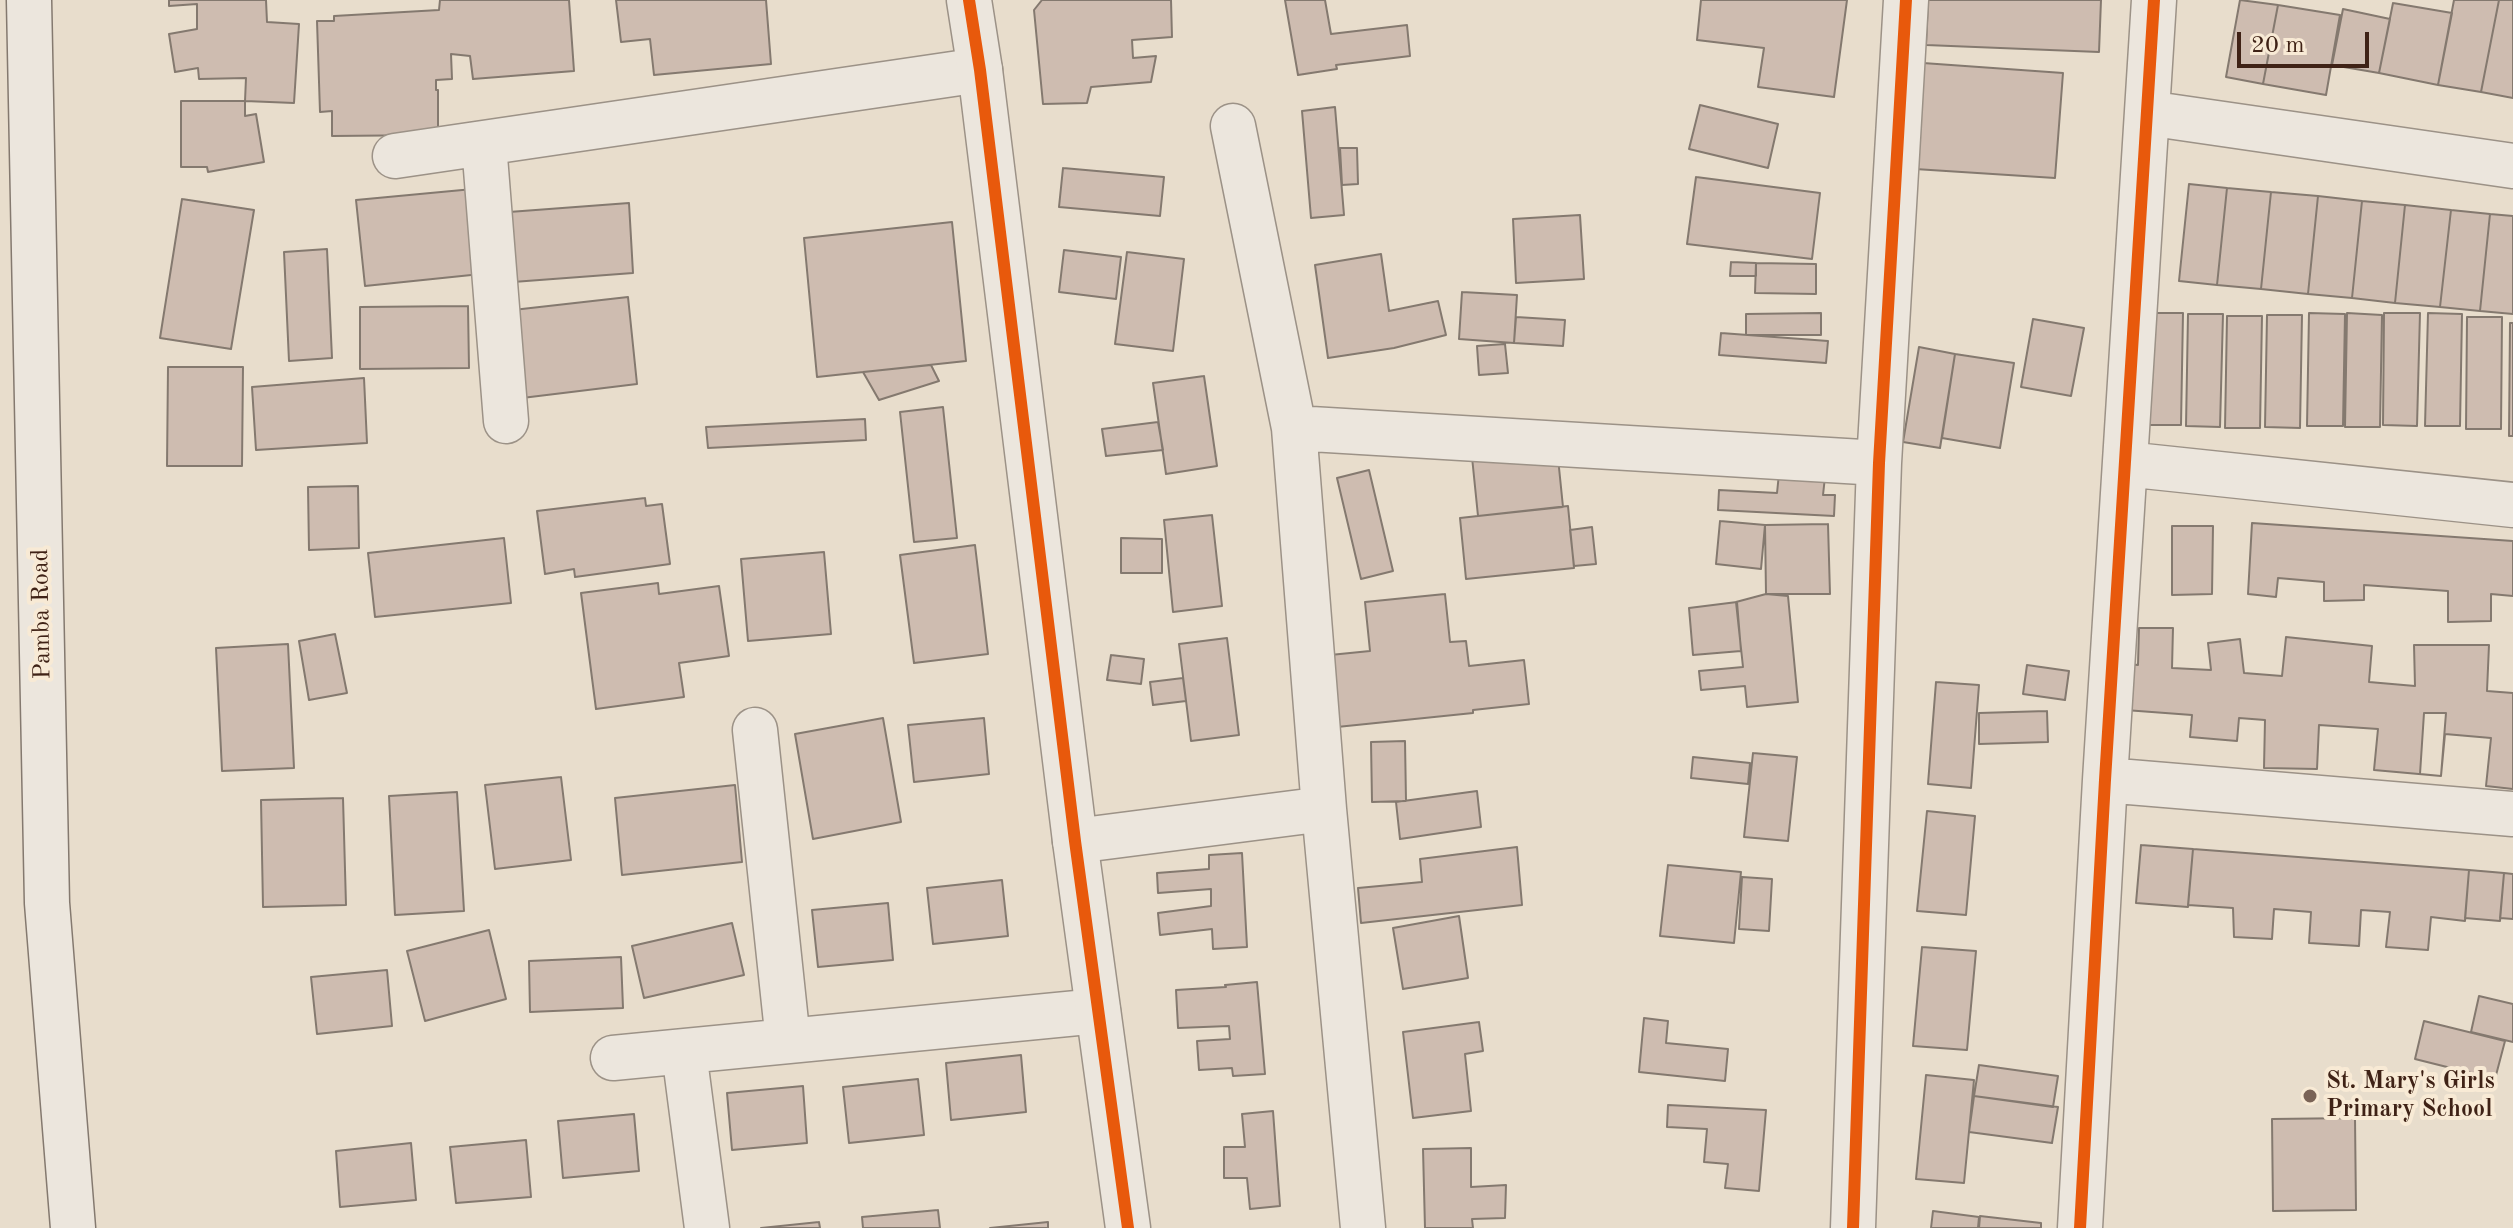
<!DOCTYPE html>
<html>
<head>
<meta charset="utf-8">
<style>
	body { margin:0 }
	#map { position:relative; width:2513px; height:1228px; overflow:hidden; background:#e8ddcc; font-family:"Old Standard TT",serif }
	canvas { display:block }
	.scale { position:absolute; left:2237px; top:32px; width:132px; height:36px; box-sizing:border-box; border:4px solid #3f2216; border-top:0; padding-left:10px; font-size:24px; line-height:28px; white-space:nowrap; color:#3f2216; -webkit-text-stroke:6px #f8ead5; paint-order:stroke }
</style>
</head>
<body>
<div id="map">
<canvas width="2513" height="1228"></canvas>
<div class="scale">20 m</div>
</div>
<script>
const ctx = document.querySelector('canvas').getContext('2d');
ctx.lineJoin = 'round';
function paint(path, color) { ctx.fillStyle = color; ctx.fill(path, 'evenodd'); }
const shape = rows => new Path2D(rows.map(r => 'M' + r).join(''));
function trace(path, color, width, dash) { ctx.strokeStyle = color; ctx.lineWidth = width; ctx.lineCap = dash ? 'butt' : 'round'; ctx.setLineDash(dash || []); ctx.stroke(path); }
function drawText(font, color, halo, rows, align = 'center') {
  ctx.font = font + ' "Old Standard TT",serif'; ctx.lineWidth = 8; ctx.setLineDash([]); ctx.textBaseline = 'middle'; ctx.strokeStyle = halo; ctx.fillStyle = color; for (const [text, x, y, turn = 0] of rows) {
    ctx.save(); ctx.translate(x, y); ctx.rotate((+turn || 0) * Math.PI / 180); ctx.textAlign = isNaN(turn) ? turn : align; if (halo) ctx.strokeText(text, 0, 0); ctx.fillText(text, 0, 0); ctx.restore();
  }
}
const building = shape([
	[169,0,266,0,267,22,299,24,294,103,245,101,246,78,199,79,198,68,175,72,169,34,197,29,197,4,169,6,169,0],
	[440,0,569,0,574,71,473,79,470,56,451,54,452,79,436,80,436,90,438,90,438,135,332,136,332,111,320,112,317,21,334,21,334,16,439,10,440,0],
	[616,0,766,0,771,64,654,75,650,39,621,42,616,0],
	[1042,0,1171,0,1172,37,1132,40,1133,58,1156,56,1151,82,1091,87,1087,103,1043,104,1034,10,1042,0],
	[1285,0,1325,0,1331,34,1407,25,1410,56,1336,65,1337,69,1298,75,1285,0],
	[1701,0,1847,0,1834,97,1758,87,1764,48,1697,40,1701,0],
	[1928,0,2101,0,2099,52,1926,45,1928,0],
	[2240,0,2278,5,2263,84,2226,77,2240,0],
	[2454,0,2499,0,2481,92,2438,85,2454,0],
	[2499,0,2513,0,2513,98,2481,92,2499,0],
	[2393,3,2452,13,2438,85,2379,73,2393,3],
	[2278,5,2340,15,2326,95,2263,84,2278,5],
	[2343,9,2390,19,2379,73,2332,65,2343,9],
	[1923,63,2063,73,2055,178,1915,169,1923,63],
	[181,101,245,101,245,116,256,114,264,162,208,172,207,167,181,167,181,101],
	[1700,105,1778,124,1768,168,1689,149,1700,105],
	[1335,107,1344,215,1311,218,1302,111,1335,107],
	[1340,148,1357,148,1358,184,1342,185,1340,148],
	[1063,168,1164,177,1160,216,1059,207,1063,168],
	[1696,177,1820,193,1812,259,1687,244,1696,177],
	[2189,184,2227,188,2217,285,2179,281,2189,184],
	[2227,188,2271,192,2261,289,2217,285,2227,188],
	[473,189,481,274,365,286,356,200,473,189],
	[2271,192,2318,196,2308,294,2261,289,2271,192],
	[2318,196,2362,201,2352,298,2308,294,2318,196],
	[182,199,254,210,231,349,160,338,182,199],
	[2362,201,2405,205,2395,303,2352,298,2362,201],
	[629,203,633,273,513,282,509,212,629,203],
	[2405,205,2451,210,2440,307,2395,303,2405,205],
	[2451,210,2490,214,2480,311,2440,307,2451,210],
	[2490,214,2513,216,2513,314,2480,311,2490,214],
	[1580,215,1584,279,1516,283,1513,219,1580,215],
	[952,222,966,361,817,377,804,238,952,222],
	[327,249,332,358,289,361,284,252,327,249],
	[1064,250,1121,257,1116,299,1059,292,1064,250],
	[1127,252,1184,259,1173,351,1115,344,1127,252],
	[1381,254,1389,311,1438,301,1446,335,1394,348,1328,358,1315,265,1381,254],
	[1731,262,1756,263,1756,276,1730,276,1731,262],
	[1756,263,1816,264,1816,294,1755,293,1756,263],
	[1462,292,1517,295,1514,343,1459,339,1462,292],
	[628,297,637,384,522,398,513,310,628,297],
	[468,306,469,368,360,369,360,307,468,306],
	[1821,313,1821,335,1746,335,1746,314,1821,313],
	[2148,313,2183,313,2181,425,2146,425,2148,313],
	[2309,313,2345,314,2343,426,2307,426,2309,313],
	[2347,313,2382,315,2380,427,2345,427,2347,313],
	[2384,313,2420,313,2417,426,2383,425,2384,313],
	[2428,313,2462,314,2460,426,2425,426,2428,313],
	[2188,314,2223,314,2220,427,2186,426,2188,314],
	[2267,315,2302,315,2300,428,2265,427,2267,315],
	[2227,316,2262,316,2260,428,2225,428,2227,316],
	[1516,317,1565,320,1563,346,1514,343,1516,317],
	[2467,317,2502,317,2501,429,2466,429,2467,317],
	[2033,319,2084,328,2071,396,2021,387,2033,319],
	[2510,323,2513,323,2513,436,2509,436,2510,323],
	[1721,333,1828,341,1826,363,1719,355,1721,333],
	[1505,344,1508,373,1479,375,1477,346,1505,344],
	[1919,347,1955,354,1940,448,1903,442,1919,347],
	[1955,354,2014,363,2000,448,1942,438,1955,354],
	[931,365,939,381,879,400,863,372,931,365],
	[168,367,243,367,242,466,167,466,168,367],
	[1204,376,1217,466,1166,474,1153,383,1204,376],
	[364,378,367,443,256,450,252,387,364,378],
	[943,407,957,538,914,542,900,412,943,407],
	[865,419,866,440,708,448,706,427,865,419],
	[1158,422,1163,450,1106,456,1102,429,1158,422],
	[1557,448,1563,507,1478,516,1472,457,1557,448],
	[1780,464,1826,468,1823,495,1835,495,1834,516,1718,510,1719,490,1777,493,1780,464],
	[1369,470,1393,571,1361,579,1337,478,1369,470],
	[358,486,359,548,309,550,308,487,358,486],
	[645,498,646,506,662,504,670,564,575,577,574,569,545,574,537,511,645,498],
	[1568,506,1574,568,1466,579,1460,518,1568,506],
	[1212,515,1222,606,1173,612,1164,520,1212,515],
	[1720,521,1765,525,1761,569,1716,564,1720,521],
	[2252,523,2513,541,2513,596,2491,594,2491,621,2448,622,2448,591,2364,585,2364,600,2324,601,2324,582,2278,578,2276,597,2248,594,2252,523],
	[1828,524,1830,594,1766,594,1765,525,1828,524],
	[2172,526,2213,526,2212,594,2172,595,2172,526],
	[1592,527,1596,564,1574,566,1570,530,1592,527],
	[504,538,511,603,375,617,368,553,504,538],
	[1121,538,1162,539,1162,573,1121,573,1121,538],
	[975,545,988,654,914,663,900,555,975,545],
	[824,552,831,634,748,641,741,559,824,552],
	[658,583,659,594,719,586,729,656,679,663,684,697,596,709,581,593,658,583],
	[1445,594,1450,642,1466,641,1469,666,1524,660,1529,704,1473,710,1473,713,1337,727,1330,655,1370,651,1365,602,1445,594],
	[1766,594,1788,596,1798,702,1747,707,1745,686,1701,690,1699,671,1743,667,1736,602,1766,594],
	[1737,602,1741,651,1693,655,1689,608,1737,602],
	[2139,628,2173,628,2172,668,2211,670,2208,643,2240,639,2244,673,2282,676,2286,637,2372,646,2369,682,2415,686,2414,645,2489,645,2487,691,2513,693,2513,789,2486,786,2491,738,2445,734,2441,776,2374,770,2378,729,2319,725,2317,769,2264,768,2265,720,2239,718,2237,741,2190,737,2192,715,2125,710,2129,664,2138,665,2139,628],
	[335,634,347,693,309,700,299,641,335,634],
	[1227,638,1239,735,1191,741,1179,644,1227,638],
	[288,644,294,768,222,771,216,648,288,644],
	[1111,655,1144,659,1141,684,1107,680,1111,655],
	[2027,665,2069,671,2065,700,2023,694,2027,665],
	[1183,678,1186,701,1153,705,1150,682,1183,678],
	[1936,682,1979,685,1971,788,1928,784,1936,682],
	[2047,711,2048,742,1979,744,1979,713,2047,711],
	[2424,713,2446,713,2441,776,2420,774,2424,713],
	[883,718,901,822,813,839,795,734,883,718],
	[984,718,989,774,914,782,908,725,984,718],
	[1405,741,1406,801,1372,802,1371,742,1405,741],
	[1753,753,1797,757,1788,841,1744,837,1753,753],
	[1693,757,1750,763,1748,784,1691,778,1693,757],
	[561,777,571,860,495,869,485,785,561,777],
	[735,785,742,862,622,875,615,798,735,785],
	[1477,791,1481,827,1400,839,1396,802,1477,791],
	[457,792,464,911,395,915,389,796,457,792],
	[343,798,346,905,263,907,261,800,343,798],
	[1927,811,1975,816,1966,915,1917,911,1927,811],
	[2141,845,2193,849,2188,907,2136,903,2141,845],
	[1517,847,1522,905,1361,923,1358,888,1422,882,1420,859,1517,847],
	[2193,849,2469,870,2465,921,2431,917,2428,950,2386,947,2390,912,2361,910,2359,946,2309,943,2311,912,2274,909,2272,939,2234,937,2233,908,2188,905,2193,849],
	[1242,853,1247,947,1213,949,1212,929,1160,935,1158,913,1211,906,1211,889,1158,893,1157,873,1209,869,1209,855,1242,853],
	[1668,865,1741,872,1734,943,1660,936,1668,865],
	[2469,870,2504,873,2500,921,2465,918,2469,870],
	[2504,873,2513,874,2513,919,2500,918,2504,873],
	[1742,877,1772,879,1769,931,1739,929,1742,877],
	[1002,880,1008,936,933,944,927,888,1002,880],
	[888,903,893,960,818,967,812,910,888,903],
	[1459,916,1468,978,1403,989,1393,928,1459,916],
	[732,923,744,975,644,998,632,946,732,923],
	[489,930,506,999,425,1021,407,951,489,930],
	[1922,947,1976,951,1967,1050,1913,1046,1922,947],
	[621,957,623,1008,530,1012,529,961,621,957],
	[387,970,392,1026,317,1034,311,977,387,970],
	[1257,982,1265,1074,1233,1076,1232,1068,1199,1070,1197,1041,1230,1039,1229,1026,1178,1028,1176,990,1226,987,1225,985,1257,982],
	[2479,996,2513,1004,2513,1042,2471,1032,2479,996],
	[1644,1018,1668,1021,1666,1043,1728,1049,1725,1081,1639,1072,1644,1018],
	[2424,1021,2505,1041,2495,1079,2415,1059,2424,1021],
	[1479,1022,1483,1051,1465,1054,1471,1111,1413,1118,1403,1032,1479,1022],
	[1021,1055,1026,1112,951,1120,946,1063,1021,1055],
	[1979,1065,2058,1076,2053,1107,1974,1096,1979,1065],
	[1926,1075,1974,1080,1964,1183,1916,1179,1926,1075],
	[918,1079,924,1135,849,1143,843,1087,918,1079],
	[803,1086,807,1143,732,1150,727,1093,803,1086],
	[1974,1096,2058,1107,2052,1143,1969,1132,1974,1096],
	[1668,1105,1766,1110,1759,1191,1725,1188,1728,1164,1704,1162,1707,1129,1667,1127,1668,1105],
	[1273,1111,1280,1206,1250,1209,1247,1178,1224,1178,1224,1147,1245,1147,1242,1114,1273,1111],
	[634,1114,639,1171,563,1178,558,1121,634,1114],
	[2355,1118,2356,1210,2273,1211,2272,1119,2355,1118],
	[526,1140,531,1197,456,1203,450,1147,526,1140],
	[411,1143,416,1200,340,1207,336,1151,411,1143],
	[1471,1148,1471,1187,1506,1185,1505,1218,1472,1219,1473,1228,1425,1228,1423,1149,1471,1148],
	[938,1210,940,1228,863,1228,862,1217,938,1210],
	[1933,1211,1979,1217,1978,1228,1931,1228,1933,1211],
	[1980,1216,2041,1223,2041,1228,1979,1228,1980,1216],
	[819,1222,820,1228,761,1228,819,1222],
	[1048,1222,1048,1228,990,1228,1048,1222]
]);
const minor = shape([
	[2147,113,2513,166],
	[1233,126,1294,428,1324,809,1363,1228],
	[484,144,506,421],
	[395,156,980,70],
	[1294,428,1879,463],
	[2125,464,2513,505],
	[755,730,788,1041],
	[2105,780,2513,814],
	[1075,841,1324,809],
	[684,1052,707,1228],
	[613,1058,1098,1011],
	[1853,1228,1879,463,1906,0],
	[2080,1228,2105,780,2154,0]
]);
const tertiary = shape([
	[969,0,980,70,1075,841,1128,1228]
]);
const secondary = shape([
	[29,0,47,903,73,1228]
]);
const cycleway = shape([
	[969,0,980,70,1075,841,1128,1228],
	[1853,1228,1879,463,1906,0],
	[2080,1228,2105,780,2154,0]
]);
const markers = [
	[2310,1096,8,"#7a6356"]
];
const streetNames = [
	["Pamba Road",42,614,-91]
];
const poiNames = [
	["St. Mary's Girls",2326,1082],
	["Primary School",2326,1110]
];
paint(building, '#cebcb0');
trace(building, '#84796f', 2);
trace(minor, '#9c9287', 47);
trace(tertiary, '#9c9287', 47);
trace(secondary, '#84796f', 47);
trace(minor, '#ece6dd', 44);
trace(tertiary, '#ece6dd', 44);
trace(secondary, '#ece6dd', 44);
trace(cycleway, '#e8590c', 12);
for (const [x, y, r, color] of markers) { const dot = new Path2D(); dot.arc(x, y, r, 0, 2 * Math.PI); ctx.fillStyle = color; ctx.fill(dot); trace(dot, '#f8ead5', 3); }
drawText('24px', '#3f2216', '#f8ead5', streetNames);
drawText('bold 24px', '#3f2216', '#f8ead5', poiNames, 'left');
</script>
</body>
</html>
